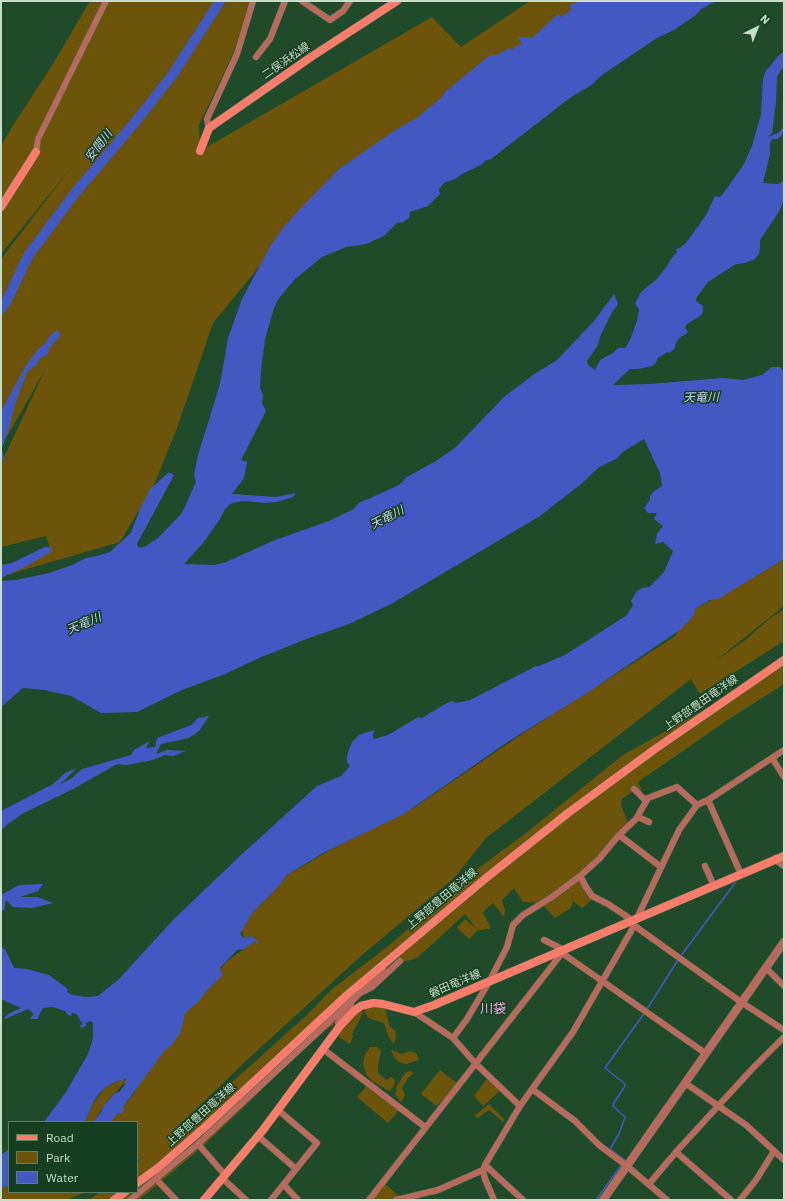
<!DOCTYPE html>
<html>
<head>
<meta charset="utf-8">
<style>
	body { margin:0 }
	#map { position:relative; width:785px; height:1201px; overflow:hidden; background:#1f4b2b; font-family:"IBM Plex Sans",sans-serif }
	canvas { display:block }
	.frame { position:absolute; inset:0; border:2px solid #c7deca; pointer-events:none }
	.legend { position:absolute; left:8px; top:1121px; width:130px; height:72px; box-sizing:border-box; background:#144021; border:1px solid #5c7f65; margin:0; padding:5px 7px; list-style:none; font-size:12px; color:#c7deca }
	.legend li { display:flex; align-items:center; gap:8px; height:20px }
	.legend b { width:20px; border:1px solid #5c7f65 }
	.north { position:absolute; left:737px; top:8px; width:40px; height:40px; -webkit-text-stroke:3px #144021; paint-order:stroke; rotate:43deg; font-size:11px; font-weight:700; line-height:16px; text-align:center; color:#c7deca }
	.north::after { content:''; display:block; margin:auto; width:14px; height:18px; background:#c7deca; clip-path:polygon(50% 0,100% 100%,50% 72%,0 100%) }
</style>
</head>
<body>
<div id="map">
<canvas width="785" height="1201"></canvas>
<div class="frame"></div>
<ul class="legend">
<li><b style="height:5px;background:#f97d6a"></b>Road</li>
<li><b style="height:11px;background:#6c550a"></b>Park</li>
<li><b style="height:11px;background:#4259c4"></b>Water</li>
</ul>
<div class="north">N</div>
</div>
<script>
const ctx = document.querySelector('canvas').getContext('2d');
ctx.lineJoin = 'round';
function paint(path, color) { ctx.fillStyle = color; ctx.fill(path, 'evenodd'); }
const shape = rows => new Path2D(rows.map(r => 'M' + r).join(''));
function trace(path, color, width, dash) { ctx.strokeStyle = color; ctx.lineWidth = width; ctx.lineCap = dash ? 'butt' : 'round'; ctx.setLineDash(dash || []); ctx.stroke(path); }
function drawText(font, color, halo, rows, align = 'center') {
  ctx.font = font + ' "IBM Plex Sans","Noto Sans JP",sans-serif'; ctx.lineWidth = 3; ctx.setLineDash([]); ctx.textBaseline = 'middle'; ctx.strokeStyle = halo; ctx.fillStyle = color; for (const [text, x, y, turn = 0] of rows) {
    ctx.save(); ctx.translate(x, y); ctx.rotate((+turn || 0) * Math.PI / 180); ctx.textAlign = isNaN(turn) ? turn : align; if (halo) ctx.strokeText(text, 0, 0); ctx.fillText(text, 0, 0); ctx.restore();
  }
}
const green = shape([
	[90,1,250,1,233,54,199,125,200,151,432,17,461,47,530,1,598,1,339,169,213,323,177,428,154,485,120,542,6,575,51,551,46,536,1,547,1,464,45,370,1,447,1,259,70,169,1,254,1,146,12,127,53,64],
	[784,559,784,606,714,662,748,638,769,619,784,609,784,641,700,694,691,679,485,839,455,877,361,956,248,1059,168,1136,186,1124,205,1104,231,1083,308,1014,331,990,392,943,468,876,526,833,623,755,784,665,784,684,729,719,638,782,640,782,638,783,641,788,642,795,632,792,622,799,621,805,629,825,581,878,595,897,582,908,573,901,571,908,555,918,541,903,523,902,514,888,502,900,505,910,504,917,493,903,488,907,483,913,490,926,490,929,478,930,469,939,457,928,465,919,476,928,465,914,417,958,403,962,370,988,333,1025,313,1039,243,1108,201,1148,139,1200,89,1200,100,1192,137,1192,137,1163,149,1152,137,1162,137,1122,111,1122,131,1097,185,1013,226,962,255,941,252,936,244,938,242,929,252,913,277,888,287,875,332,849,412,809,522,734,674,637,695,609,744,583],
	[382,1004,385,1009,390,1027,395,1030,396,1036,395,1041,393,1043,389,1038,384,1023,368,1018,365,1012,364,1007],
	[360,1009,363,1013,352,1034,353,1036,350,1044,337,1036],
	[370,1047,377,1047,381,1051,378,1066,378,1073,387,1080,391,1077,395,1080,394,1086,389,1091,372,1081,366,1074,363,1064,365,1055],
	[391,1050,402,1054,410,1051,416,1053,419,1060,406,1064,399,1062,394,1057],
	[440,1070,458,1084,437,1106,421,1094],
	[410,1071,414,1073,408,1078,402,1088,405,1095,401,1103,395,1094,397,1086,405,1073],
	[123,1079,126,1081,108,1100,93,1122,85,1122,92,1105,105,1088],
	[487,1079,500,1091,483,1106,474,1096],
	[368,1084,399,1110,388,1123,357,1097],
	[489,1104,505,1120,503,1122,489,1110,478,1118,474,1116],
	[383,1182,401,1198,396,1200,369,1200],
	[9,1185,9,1192,86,1192,66,1200,1,1200,1,1189]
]);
const water = shape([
	[581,1,716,1,701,9,696,15,674,30,657,38,602,75,590,86,571,97,491,159,485,161,481,165,464,173,455,179,444,183,439,189,440,194,428,206,410,212,409,218,403,222,397,223,384,236,366,244,346,247,322,257,294,280,279,298,274,308,265,339,261,371,260,388,263,395,262,403,266,411,241,460,247,462,244,478,232,494,276,497,296,493,293,497,277,502,265,503,243,501,232,503,225,509,220,519,203,543,184,564,214,565,226,562,275,540,329,521,354,509,359,503,399,485,407,477,436,461,456,447,504,397,533,375,557,360,594,321,614,294,618,304,611,314,600,337,598,345,587,361,588,365,595,370,600,360,613,353,618,348,625,348,630,340,637,321,639,309,635,304,641,292,657,279,667,266,671,259,677,252,676,249,680,248,686,243,706,215,715,196,720,197,728,187,744,164,752,146,761,114,763,80,765,72,778,56,784,51,784,67,781,70,777,77,776,102,772,133,768,137,778,133,784,127,784,131,782,135,777,139,772,139,770,143,770,154,763,183,778,184,784,181,784,198,780,210,760,240,760,248,759,254,755,259,745,263,736,264,708,282,696,298,696,301,703,306,703,312,700,316,687,324,685,328,688,332,685,335,680,337,675,345,675,348,670,353,667,352,658,358,655,364,652,366,638,369,630,369,613,385,650,384,722,378,743,380,762,375,772,367,780,367,784,371,784,559,718,599,710,600,695,609,694,615,680,630,584,695,509,741,404,814,323,853,287,875,277,888,252,913,240,934,244,938,252,936,259,943,258,944,255,941,244,949,237,950,220,968,223,975,208,989,199,1001,185,1013,183,1023,180,1033,171,1046,165,1050,159,1058,123,1107,124,1110,122,1113,118,1113,111,1122,93,1122,101,1112,104,1105,115,1093,119,1092,124,1086,126,1079,115,1082,105,1088,98,1095,92,1105,85,1122,44,1122,66,1092,88,1054,93,1038,93,1023,90,1021,86,1023,86,1026,81,1028,80,1026,82,1024,77,1014,72,1013,71,1016,68,1015,65,1011,53,1007,43,1008,40,1013,38,1019,30,1019,33,1015,32,1012,28,1009,5,1019,4,1018,10,1013,21,1008,1,999,1,948,5,949,14,968,27,969,49,975,68,989,67,992,73,995,86,997,98,996,119,979,174,919,241,855,317,786,341,776,350,766,347,762,347,756,350,747,352,742,359,735,374,730,373,736,374,739,388,735,418,717,422,718,445,704,452,701,456,703,470,700,536,666,539,666,565,655,627,615,633,605,631,601,637,591,642,588,649,587,664,572,673,551,663,542,655,544,657,534,663,526,654,519,657,513,648,513,644,508,650,500,650,496,654,491,662,486,660,473,644,439,624,451,616,459,599,467,581,484,540,516,391,604,349,624,309,638,259,658,225,674,182,690,137,712,101,713,71,696,44,690,23,688,1,707,1,581,16,580,49,573,72,565,86,558,97,556,110,552,131,533,139,511,150,489,169,472,174,475,137,544,137,546,140,548,144,547,158,538,182,513,196,482,194,475,198,455,220,384,228,338,242,299,271,245,283,228,299,210,339,169,394,131,418,117,441,98,446,91,490,55,497,55,509,48,511,50,522,43,518,37,533,37,558,14,561,17,571,10,570,5],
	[59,331,60,336,50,347,47,356,41,357,36,365,27,372,15,404,10,425,2,448,4,459,1,464,1,411,25,367,38,349,45,344,49,337,54,332],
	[45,547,50,547,52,551,27,566,1,578,1,565,12,563],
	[209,716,199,731,189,738,161,744,156,754,167,750,186,751,173,756,165,755,153,760,137,763,126,765,117,764,75,788,24,813,9,823,1,830,1,811,53,784,65,773,77,768,59,785,72,778,82,769,131,755,134,750,150,741,146,748,155,747,157,738,191,725,198,718],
	[43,884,38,891,20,897,37,897,53,903,32,908,13,907,6,900,4,910,1,912,1,895,19,885],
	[9,1149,9,1187,6,1186,1,1189,1,1155]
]);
const stream = shape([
	[680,957,735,883],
	[647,1009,678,960],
	[624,1161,625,1160,610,1149,619,1134,625,1117,613,1106,613,1104,625,1086,624,1083,605,1068,645,1012],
	[596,1200,622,1164]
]);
const river = shape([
	[1,309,7,300,28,256,75,193,136,121,173,74,220,1]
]);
const minor = shape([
	[302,1,330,20,343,11,350,1],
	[256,57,270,39,285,1],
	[209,128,207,119,237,54,253,1],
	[36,152,38,139,106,1],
	[772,758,784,777],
	[634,789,646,801],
	[708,800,741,874],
	[638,817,649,822],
	[619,835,661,867],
	[705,866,714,886],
	[580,876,586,887,592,896,608,904,632,920],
	[637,918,679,830,697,805,708,800,784,750],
	[632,924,741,1002,784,1030],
	[544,940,564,950],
	[561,951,562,953,705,1053],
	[766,968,784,986],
	[363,990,383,969],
	[414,1012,453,1038,475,1063,520,1106],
	[340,1026,338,1023,351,1005],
	[453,1038,467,1019,489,982,507,947,513,925,523,915,552,897,580,876,599,859,619,835,636,819,648,798,677,787,697,805],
	[323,1049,425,1127],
	[685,1083,746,1125,784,1160],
	[532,1089,575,1121,599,1145,627,1166,667,1200],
	[258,1136,296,1169],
	[198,1144,225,1175],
	[676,1152,731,1200],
	[485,1165,523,1200],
	[222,1178,246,1200],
	[156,1179,176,1200],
	[649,1184,676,1152,753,1068,784,1037],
	[284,1185,298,1200],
	[130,1200,198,1144,360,993,372,987,400,961],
	[271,1200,317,1143,278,1110],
	[369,1200,562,953],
	[396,1200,438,1190,483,1170],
	[494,1200,485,1179,483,1170,485,1165,520,1106,573,1032,634,926],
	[740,1200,756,1180,774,1151]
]);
const tertiary = shape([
	[776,859,784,865],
	[603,1200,784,942]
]);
const secondary = shape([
	[200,151,209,128,311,57,397,1],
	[1,207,36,152],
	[137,1183,159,1167,205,1127,347,995,486,878,568,813,655,749,784,660],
	[114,1200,125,1192],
	[204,1200,263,1130,340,1026,354,1011,361,1006,373,1003,383,1004,414,1012,434,1005,784,856]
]);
const streetNames = [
	["二俣浜松線",286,61,-35],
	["上野部豊田竜洋線",701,703,-35],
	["上野部豊田竜洋線",442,899,-40],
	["磐田竜洋線",455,984,-23],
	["上野部豊田竜洋線",201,1115,-42]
];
const waterNames = [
	["安間川",99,146,-52],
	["天竜川",701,398,-1],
	["天竜川",387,518,-27],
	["天竜川",84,624,-23]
];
const quarterNames = [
	["川袋",493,1009]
];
paint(green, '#6c550a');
paint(water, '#4259c4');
trace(stream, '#4259c4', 1.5);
trace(river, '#4259c4', 10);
trace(minor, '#41684b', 7);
trace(tertiary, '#41684b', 9);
trace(secondary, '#41684b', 9);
trace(minor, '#b86a5d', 6);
trace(tertiary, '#b86a5d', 8);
trace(secondary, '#f97d6a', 8);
drawText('11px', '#c7deca', '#144021', streetNames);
drawText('italic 12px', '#c3cde8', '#144021', waterNames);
drawText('13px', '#ecafe6', '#144021', quarterNames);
</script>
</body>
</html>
